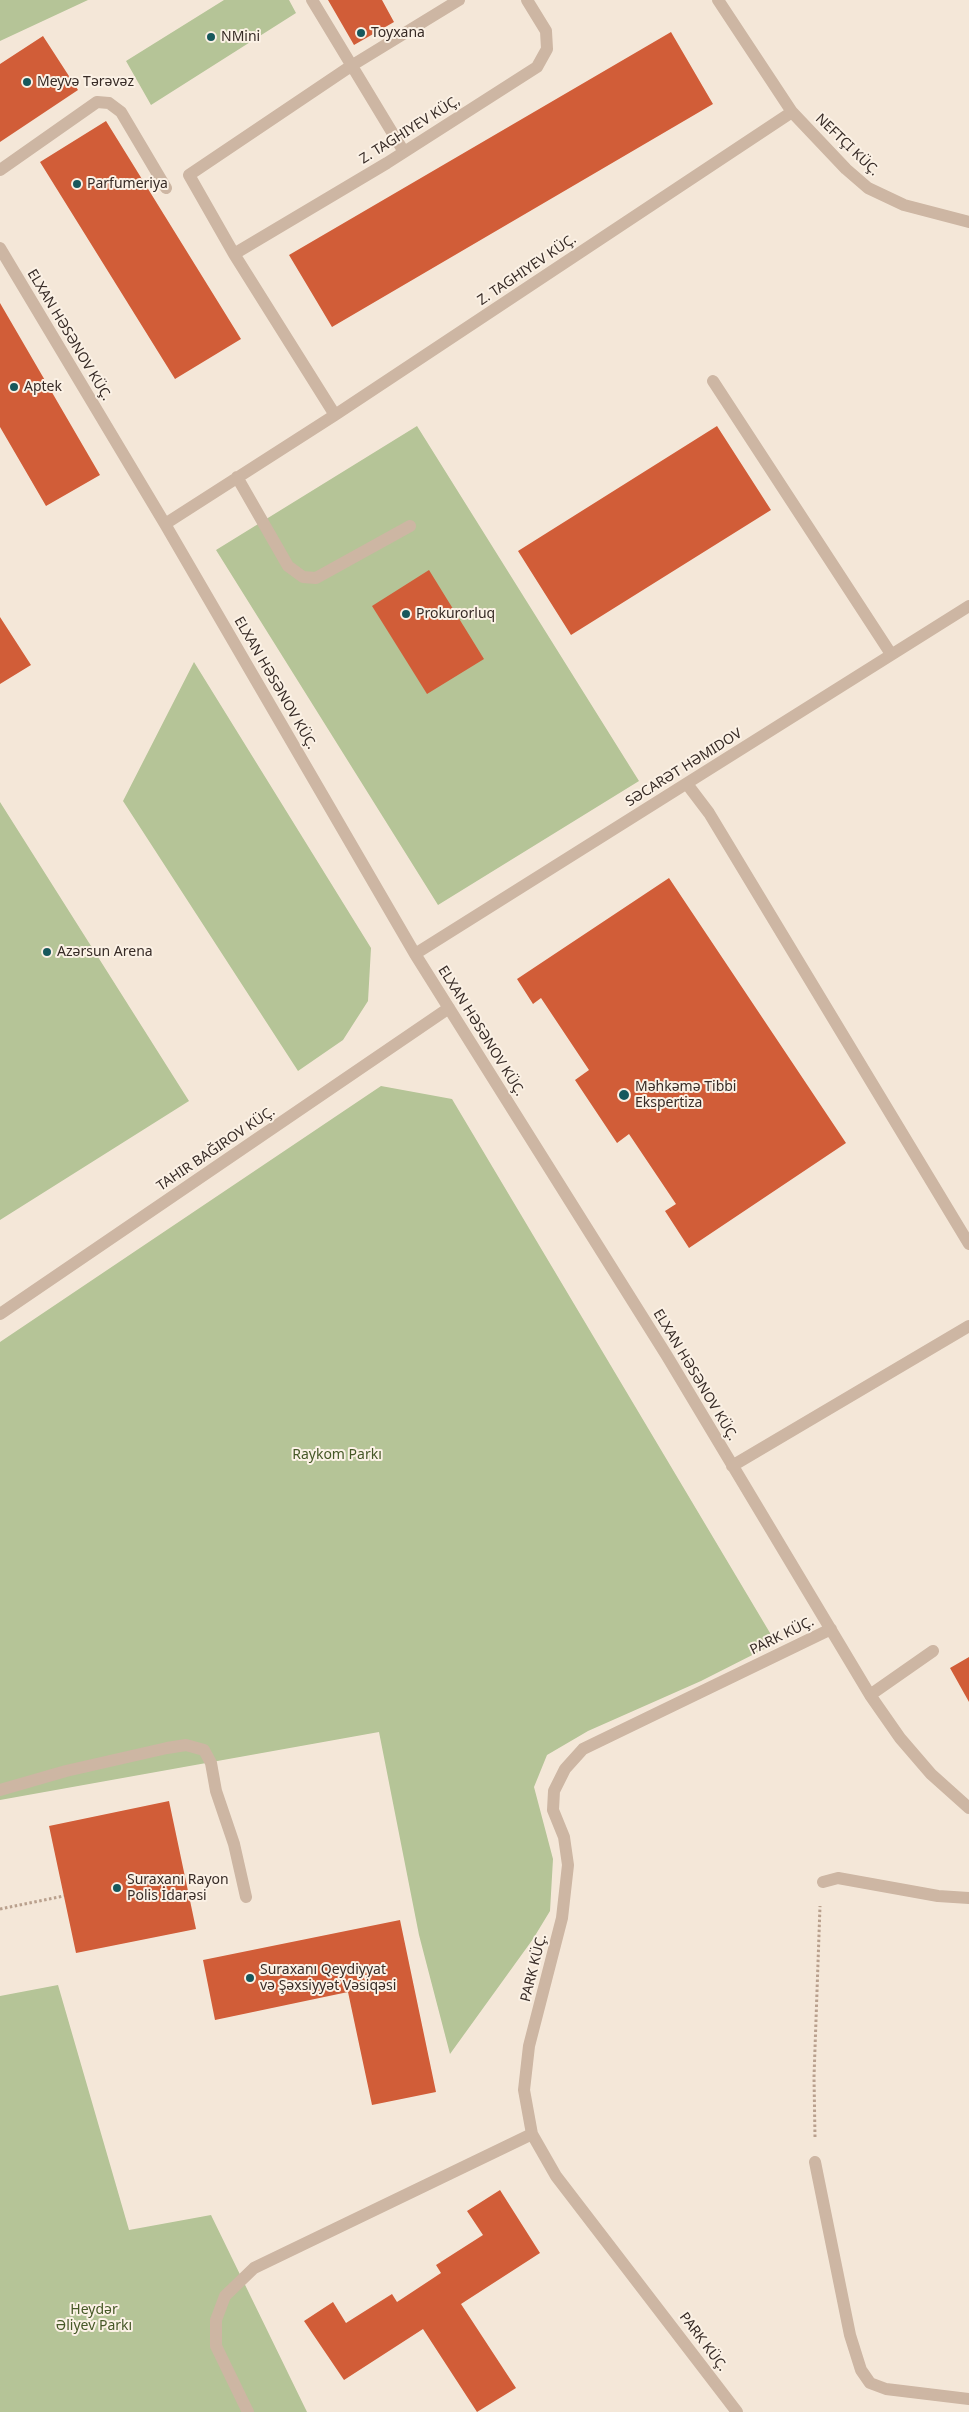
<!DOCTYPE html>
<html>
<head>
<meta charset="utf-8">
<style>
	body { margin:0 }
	canvas { display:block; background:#f4e7d8 }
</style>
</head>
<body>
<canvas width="969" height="2412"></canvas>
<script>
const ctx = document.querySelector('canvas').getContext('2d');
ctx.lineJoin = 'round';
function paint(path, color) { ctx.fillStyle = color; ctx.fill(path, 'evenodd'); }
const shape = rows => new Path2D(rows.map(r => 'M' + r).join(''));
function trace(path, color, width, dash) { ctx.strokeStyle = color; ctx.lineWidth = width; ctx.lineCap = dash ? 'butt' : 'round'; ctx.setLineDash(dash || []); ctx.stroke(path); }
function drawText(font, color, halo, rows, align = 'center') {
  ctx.font = font + ' "Noto Sans",sans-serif'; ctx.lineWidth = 4; ctx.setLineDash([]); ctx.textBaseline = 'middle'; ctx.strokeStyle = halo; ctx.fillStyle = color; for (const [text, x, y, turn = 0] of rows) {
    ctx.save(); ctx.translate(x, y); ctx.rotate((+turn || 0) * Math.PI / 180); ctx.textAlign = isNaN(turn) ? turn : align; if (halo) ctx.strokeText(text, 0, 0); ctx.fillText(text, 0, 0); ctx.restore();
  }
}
const green = shape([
	[0,0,88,0,0,41],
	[224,0,289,0,296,13,151,105,126,61],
	[417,426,639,781,438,905,216,550],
	[194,662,371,948,368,1001,343,1040,298,1071,123,801],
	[0,802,189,1101,0,1220],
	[381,1086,452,1099,776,1643,701,1681,588,1731,547,1755,534,1787,553,1859,550,1911,533,1939,450,2054,419,1935,379,1732,0,1800,0,1342],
	[58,1985,129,2230,211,2215,307,2412,0,2412,0,1996]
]);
const building = shape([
	[328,0,382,0,394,22,354,45],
	[671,32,713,104,332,327,289,255],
	[43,36,78,90,0,142,0,64],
	[106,121,241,339,175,379,40,162],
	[0,303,100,475,46,506,0,427],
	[717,426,771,510,571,635,518,551],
	[429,570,484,659,427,694,372,606],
	[0,617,31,665,0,684],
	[669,878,846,1143,689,1248,665,1211,676,1204,629,1134,617,1143,575,1080,589,1070,541,998,533,1004,517,979],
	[969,1657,969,1702,950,1668],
	[169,1801,196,1929,76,1953,49,1826],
	[400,1920,436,2092,372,2105,348,1992,215,2020,203,1960],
	[500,2190,540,2253,461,2304,516,2388,477,2412,423,2329,344,2380,304,2321,333,2302,346,2323,392,2294,397,2302,441,2273,436,2265,483,2235,467,2211]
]);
const path = shape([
	[0,1909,64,1896],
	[815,2137,814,2077,820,1906]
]);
const minor = shape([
	[312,0,404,152],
	[792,112,846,169,868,188,904,205,969,222],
	[0,170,97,102,109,103,121,112,166,188],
	[0,248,165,524,415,954,667,1356,870,1695,900,1738,931,1774,969,1808],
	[234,254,387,163,537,67,547,49,546,31,527,0],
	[713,381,891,654],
	[335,415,234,254,189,175,351,66,459,0],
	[237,477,288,566,303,577,316,578,410,526],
	[165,524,335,415,792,112,718,0],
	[687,784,709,813,969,1244],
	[415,954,969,606],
	[0,1314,449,1008],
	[732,1466,969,1326],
	[870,1695,933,1651],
	[0,1790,66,1771,167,1748,186,1745,204,1750,211,1763,216,1791,234,1844,246,1897],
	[823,1882,838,1878,938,1896,969,1898],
	[815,2162,850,2335,861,2370,870,2383,886,2389,969,2399],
	[248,2412,216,2346,216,2320,225,2296,254,2268,532,2134],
	[737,2412,556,2176,532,2134,524,2090,529,2046,562,1918,568,1865,564,1837,553,1810,554,1791,565,1769,583,1749,831,1629]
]);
const markers = [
	[361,33,5,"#17585c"],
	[211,37,5,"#17585c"],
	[27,82,5,"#17585c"],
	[77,184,5,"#17585c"],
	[14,387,5,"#17585c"],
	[406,614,5,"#17585c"],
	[47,952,5,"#17585c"],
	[624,1095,6,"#17585c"],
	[117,1888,5,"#17585c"],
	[250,1978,5,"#17585c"]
];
const poiNames = [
	["Toyxana",371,33],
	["NMini",221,37],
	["Meyvə Tərəvəz",37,82],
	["Parfumeriya",87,184],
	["Aptek",24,387],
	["Prokurorluq",416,614],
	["Azərsun Arena",57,952],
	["Məhkəmə Tibbi",635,1087],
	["Ekspertiza",635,1103],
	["Suraxanı Rayon",127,1880],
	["Polis İdarəsi",127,1896],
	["Suraxanı Qeydiyyat",260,1970],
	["və Şəxsiyyət Vəsiqəsi",260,1986]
];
const streetNames = [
	["Z. TAGHIYEV KÜÇ,",410,130,-32],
	["NEFTÇI KÜÇ.",847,145,44],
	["Z. TAGHIYEV KÜÇ.",527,270,-34],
	["ELXAN HƏSƏNOV KÜÇ.",69,335,59],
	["ELXAN HƏSƏNOV KÜÇ.",275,683,60],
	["SƏCARƏT HƏMIDOV",684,768,-32],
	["ELXAN HƏSƏNOV KÜÇ.",481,1031,58],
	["TAHIR BAĞIROV KÜÇ.",216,1149,-34],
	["ELXAN HƏSƏNOV KÜÇ.",695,1375,59],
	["PARK KÜÇ.",782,1636,-26],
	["PARK KÜÇ.",534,1968,-76],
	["PARK KÜÇ.",703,2342,53]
];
const parkNames = [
	["Raykom Parkı",337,1455],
	["Heydər",94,2310],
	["Əliyev Parkı",94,2326]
];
paint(green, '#b5c497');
paint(building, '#d15d38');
trace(path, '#b9a08d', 3, [2.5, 2.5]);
trace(minor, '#cdb6a3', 12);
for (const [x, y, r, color] of markers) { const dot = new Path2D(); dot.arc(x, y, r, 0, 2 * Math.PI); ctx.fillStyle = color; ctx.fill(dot); trace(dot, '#fbf1e5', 2); }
drawText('14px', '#372b26', '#fbf1e5', poiNames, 'left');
drawText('14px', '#372b26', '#fbf1e5', streetNames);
drawText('14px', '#465827', '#fbf1e5', parkNames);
</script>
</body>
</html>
